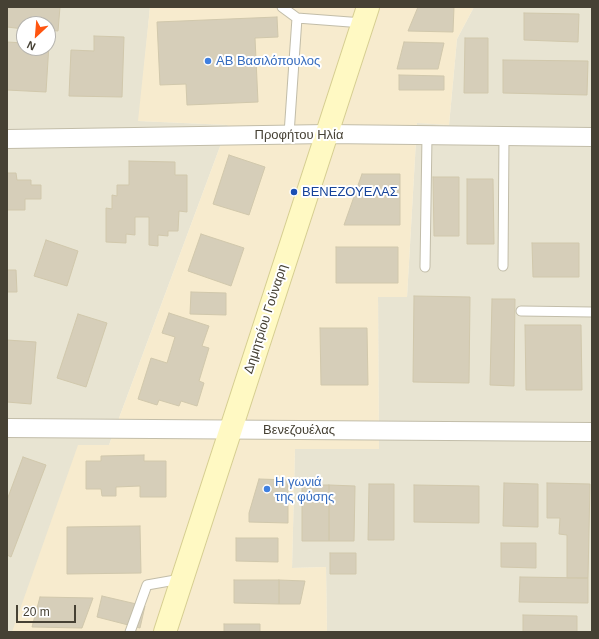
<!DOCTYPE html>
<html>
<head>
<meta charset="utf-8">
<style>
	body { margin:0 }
	#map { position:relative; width:599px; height:639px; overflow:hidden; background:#f3f1e4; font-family:Arial,sans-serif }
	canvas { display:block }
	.frame { position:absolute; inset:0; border:8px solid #464134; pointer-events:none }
	.north { position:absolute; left:16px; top:16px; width:40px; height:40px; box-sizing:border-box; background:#fff; border:1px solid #b5b3ae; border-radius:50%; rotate:206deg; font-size:11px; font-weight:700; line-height:16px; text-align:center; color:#464134 }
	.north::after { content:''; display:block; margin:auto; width:14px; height:18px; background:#ff5510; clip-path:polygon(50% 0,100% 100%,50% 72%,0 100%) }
	.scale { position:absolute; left:16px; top:605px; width:60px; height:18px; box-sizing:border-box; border:2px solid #464134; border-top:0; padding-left:5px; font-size:12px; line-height:14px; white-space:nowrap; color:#464134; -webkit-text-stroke:3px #fff; paint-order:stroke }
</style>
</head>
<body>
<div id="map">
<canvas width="599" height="639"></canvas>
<div class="frame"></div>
<div class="north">N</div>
<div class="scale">20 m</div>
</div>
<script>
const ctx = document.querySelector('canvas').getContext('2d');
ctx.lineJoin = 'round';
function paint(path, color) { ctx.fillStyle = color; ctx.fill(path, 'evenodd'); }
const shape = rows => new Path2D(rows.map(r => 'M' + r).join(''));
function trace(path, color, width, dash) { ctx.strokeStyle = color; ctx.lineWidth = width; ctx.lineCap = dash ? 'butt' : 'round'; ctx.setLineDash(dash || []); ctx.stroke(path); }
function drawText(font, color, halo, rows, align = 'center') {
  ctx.font = font + ' Arial,sans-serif'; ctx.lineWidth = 4; ctx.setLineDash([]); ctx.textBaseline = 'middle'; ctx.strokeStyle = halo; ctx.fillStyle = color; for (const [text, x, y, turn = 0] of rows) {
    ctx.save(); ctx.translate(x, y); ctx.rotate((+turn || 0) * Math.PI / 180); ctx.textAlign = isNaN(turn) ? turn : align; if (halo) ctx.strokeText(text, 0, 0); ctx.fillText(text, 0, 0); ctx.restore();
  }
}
const residential = shape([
	[7,7,150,7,139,121,228,125,109,445,154,632,7,632],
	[24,24,48,24,48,48,24,48],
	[474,7,592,7,592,632,327,632,326,567,292,568,295,449,379,448,378,297,407,297,417,123,449,125,457,39]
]);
const commercial = shape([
	[150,7,474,7,457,39,449,125,417,123,407,297,378,297,379,449,295,449,292,568,326,567,327,632,12,632,78,445,109,445,228,125,138,121]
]);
const building = shape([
	[7,7,60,7,58,31,48,30,48,24,24,24,24,29,7,27,7,7],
	[418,7,454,7,453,32,408,31,418,7],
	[524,13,579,14,578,42,524,40,524,13],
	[277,17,278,37,255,38,258,102,187,105,186,84,160,85,157,22,277,17],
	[94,36,124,37,122,97,69,96,71,50,94,51,94,36],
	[465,38,488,38,488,93,464,93,465,38],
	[7,42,24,43,24,48,48,48,49,44,46,92,7,90,7,42],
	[404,42,444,43,438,69,397,69,404,42],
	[503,60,588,61,587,95,503,93,503,60],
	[399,75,444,76,444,90,399,90,399,75],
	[229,155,265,167,249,215,213,204,229,155],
	[129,161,175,162,175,175,187,175,187,212,179,211,178,231,168,231,168,236,158,235,158,246,149,245,149,217,135,217,135,235,126,234,126,243,106,242,106,208,112,209,112,195,117,196,117,185,129,185,129,161],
	[7,173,16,173,17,180,31,180,31,185,41,185,41,199,25,199,25,210,7,210,7,173],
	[362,174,400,174,400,225,344,225,362,174],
	[433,177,459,177,459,236,434,236,433,177],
	[467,179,493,179,494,244,467,244,467,179],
	[201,234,244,248,231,286,188,271,201,234],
	[46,240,78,251,67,286,34,276,46,240],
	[532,243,579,243,579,277,533,277,532,243],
	[336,247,398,247,398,283,336,283,336,247],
	[7,270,16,270,17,292,7,292,7,270],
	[191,292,226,293,226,315,190,314,191,292],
	[414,296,470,297,469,383,413,382,414,296],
	[492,299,515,299,514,386,490,385,492,299],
	[169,313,209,326,202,346,209,348,199,381,204,383,197,406,181,401,179,406,159,400,157,405,138,399,151,358,167,363,175,337,162,333,169,313],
	[78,314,107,323,86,387,57,378,78,314],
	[525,325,581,325,582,390,526,390,525,325],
	[320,328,367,328,368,385,321,385,320,328],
	[7,340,36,342,31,404,7,402,7,340],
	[144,455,144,461,166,461,166,497,140,497,140,486,116,487,116,496,102,496,101,489,86,489,86,461,101,461,101,456,144,455],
	[23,457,46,465,11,557,7,555,7,500,23,457],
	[259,479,288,480,288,523,249,522,249,513,259,479],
	[504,483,538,484,538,527,503,526,504,483],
	[547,483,590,484,588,578,567,578,567,535,559,534,560,518,547,518,547,483],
	[369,484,394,484,394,540,368,540,369,484],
	[302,485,329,485,329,541,302,541,302,485],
	[329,485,355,486,354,541,329,541,329,485],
	[414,485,479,486,479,523,414,522,414,485],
	[140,526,141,573,67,574,67,527,140,526],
	[236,538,278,538,278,562,236,561,236,538],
	[501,543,536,543,536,568,501,567,501,543],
	[330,553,356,553,356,574,330,574,330,553],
	[520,577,588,578,588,603,519,602,520,577],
	[234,580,279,580,279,604,234,603,234,580],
	[279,580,305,581,300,604,279,604,279,580],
	[102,596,145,606,140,628,97,617,102,596],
	[40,597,93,598,82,628,32,627,40,597],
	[523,615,577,616,577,632,523,632,523,615],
	[224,624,260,624,260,632,224,632,224,624]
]);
const service = shape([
	[282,7,297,18,363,23],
	[289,134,297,18],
	[503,266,504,137],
	[425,267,427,136],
	[521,311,592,312],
	[130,632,147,585,181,579]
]);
const minor = shape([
	[7,139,327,134,592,137],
	[7,428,592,432]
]);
const secondary = shape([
	[165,632,368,7]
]);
const markers = [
	[208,61,4,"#3f7fe0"],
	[294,192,4,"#1a4fb4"],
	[267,489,4,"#3f7fe0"]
];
const shopNames = [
	["ΑΒ Βασιλόπουλος",216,61],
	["Η γωνιά",275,482],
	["της φύσης",275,497]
];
const streetNames = [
	["Προφήτου Ηλία",299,135],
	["Δημητρίου Γούναρη",266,319,-72],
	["Βενεζουέλας",299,430]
];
const transitNames = [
	["ΒΕΝΕΖΟΥΕΛΑΣ",302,192]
];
paint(residential, '#e8e4d2');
paint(commercial, '#f7ebce');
paint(building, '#d6ceb9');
trace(building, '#d1c8ac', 1);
trace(service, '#c2bda9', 11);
trace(minor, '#c2bda9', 20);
trace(secondary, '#d6ce91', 24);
trace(service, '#fff', 9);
trace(minor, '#fff', 18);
trace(secondary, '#fff9c3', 22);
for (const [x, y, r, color] of markers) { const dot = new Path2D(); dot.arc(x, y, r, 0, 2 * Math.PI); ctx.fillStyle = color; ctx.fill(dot); trace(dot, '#fff', 1.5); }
drawText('13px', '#366cbe', '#fff', shopNames, 'left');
drawText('13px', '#464134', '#fff', streetNames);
drawText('13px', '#164399', '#fff', transitNames, 'left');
</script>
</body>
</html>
